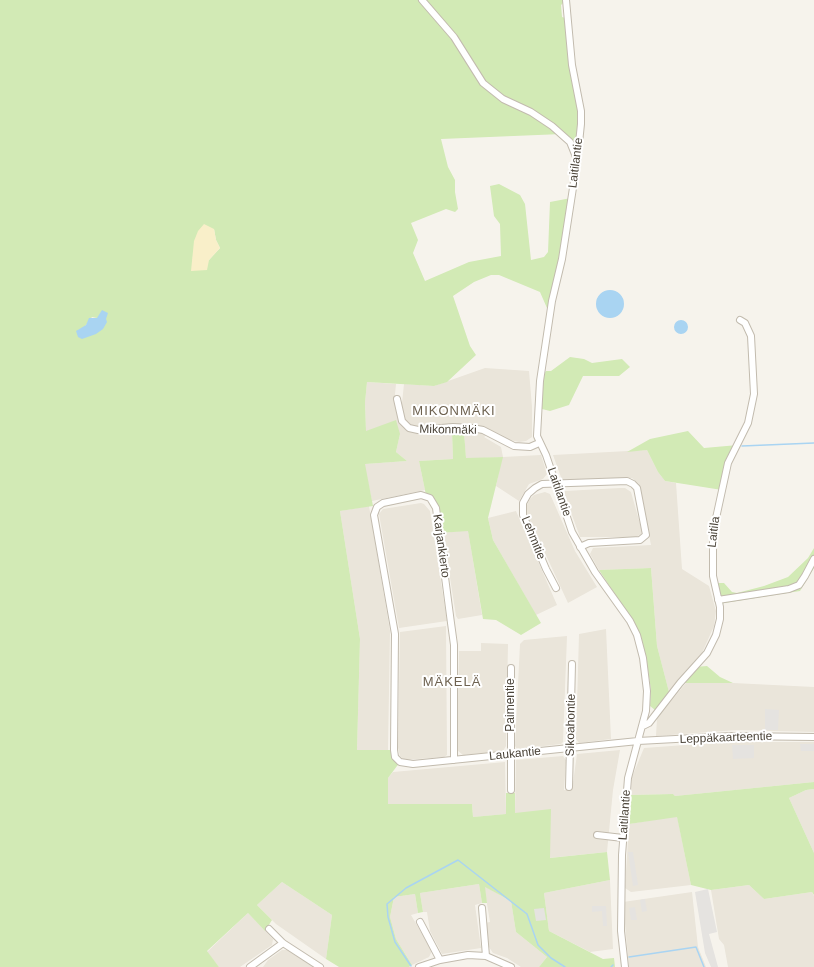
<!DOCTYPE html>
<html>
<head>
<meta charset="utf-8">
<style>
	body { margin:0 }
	canvas { display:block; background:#f6f3ec }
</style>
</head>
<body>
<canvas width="814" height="967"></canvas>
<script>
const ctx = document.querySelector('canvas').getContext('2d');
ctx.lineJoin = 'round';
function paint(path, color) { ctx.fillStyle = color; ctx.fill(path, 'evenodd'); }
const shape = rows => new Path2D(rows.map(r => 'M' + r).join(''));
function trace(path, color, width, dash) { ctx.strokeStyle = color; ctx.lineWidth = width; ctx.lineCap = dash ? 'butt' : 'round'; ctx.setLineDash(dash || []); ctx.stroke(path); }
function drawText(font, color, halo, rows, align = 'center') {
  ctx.font = font + ' Helvetica,sans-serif'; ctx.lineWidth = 4; ctx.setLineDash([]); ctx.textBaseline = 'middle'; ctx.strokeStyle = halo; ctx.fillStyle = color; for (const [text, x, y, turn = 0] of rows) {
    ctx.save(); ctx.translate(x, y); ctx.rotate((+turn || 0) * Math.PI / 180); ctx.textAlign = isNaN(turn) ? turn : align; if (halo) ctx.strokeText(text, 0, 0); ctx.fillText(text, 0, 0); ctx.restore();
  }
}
const residential = shape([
	[485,368,529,371,532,407,532,437,526,441,519,442,506,439,492,431,484,437,501,447,503,457,541,455,547,474,543,479,529,484,519,501,496,486,502,457,466,459,464,432,452,433,453,459,419,461,425,490,372,501,364,464,407,461,396,452,400,434,366,431,365,403,367,382,396,384,394,404,402,403,404,384,434,386],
	[647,450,658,472,665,481,676,483,682,569,709,586,716,611,714,626,702,653,669,692,657,646,651,568,599,570,590,554,593,548,651,545,639,484,632,478,562,480,553,455],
	[620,488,625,488,631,492,642,531,641,534,636,537,580,537,565,496,565,491],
	[545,492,550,494,575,551,597,587,568,603,527,514,527,505,530,499,534,495],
	[421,503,424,504,430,511,447,621,399,628,379,514,383,509],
	[369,506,390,631,388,750,357,750,360,639,340,511],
	[516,511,557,605,536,615,493,540,488,518],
	[468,530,482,615,458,619,456,616,443,533],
	[446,626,447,755,444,757,404,760,400,756,398,748,400,632],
	[606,629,611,739,579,743,576,739,579,634],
	[567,636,563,742,561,744,517,749,515,746,520,644,524,640],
	[481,643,508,644,506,746,503,751,463,755,457,750,459,651,481,651],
	[686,683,733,683,814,687,814,732,737,730,656,736,657,718],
	[726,742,814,742,814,782,675,796,673,794,631,795,632,777,644,748],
	[620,750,613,790,607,852,549,858,515,813,516,760,563,756,566,760,564,790,572,790,577,754],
	[505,762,506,814,473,817,472,804,388,804,388,778,393,772],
	[814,789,814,853,789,798,806,790],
	[677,816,691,885,631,892,625,888,629,824],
	[610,880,613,949,590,952,549,931,544,893],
	[282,882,332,915,326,959,276,924,257,905],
	[479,884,482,903,475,905,481,948,442,954,430,931,427,912,423,912,420,893],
	[749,885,764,899,812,892,814,896,814,967,728,967,724,945,719,939,711,890],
	[484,886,511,901,516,932,547,957,539,967,521,967,507,958,493,953,489,947,485,923,490,922],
	[692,892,698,947,706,967,629,967,623,902],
	[415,894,418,913,411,915,432,951,429,957,412,965,396,939,390,917,394,897],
	[248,913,273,939,272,945,240,967,219,967,207,952],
	[282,950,289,950,315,967,263,967,268,960]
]);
const green = shape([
	[0,0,566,0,561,5,562,17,568,19,581,111,576,156,562,134,441,139,448,167,455,180,455,192,458,209,455,212,446,209,411,223,418,240,413,253,425,281,469,262,501,256,500,224,494,216,490,186,499,184,520,195,525,204,531,260,544,257,548,252,550,202,571,198,550,315,540,292,499,275,491,275,474,282,453,296,470,346,476,355,447,382,434,386,367,382,365,403,366,431,396,420,400,434,396,452,407,461,365,464,373,506,340,511,360,639,357,750,394,750,400,762,388,778,388,804,472,804,473,817,506,814,506,793,515,793,515,813,551,809,550,858,607,852,610,880,544,893,549,931,603,959,614,958,615,967,539,967,547,957,516,932,511,901,485,887,487,903,482,903,479,884,420,893,423,912,418,913,415,894,394,897,390,917,396,939,412,965,409,967,339,967,326,959,332,915,282,882,257,905,272,920,265,931,248,913,207,951,219,967,0,967],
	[214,229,216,240,220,248,209,260,192,271,193,256],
	[99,316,78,337,79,329,83,329,92,317,97,318],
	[570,357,584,359,592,363,622,359,630,367,619,376,583,376,569,405,550,411,542,409,542,378,546,371,551,371],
	[688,431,704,448,738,445,728,463,722,490,665,481,658,472,647,450,627,452,650,439],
	[452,432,464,432,466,458,503,457,488,518,493,540,541,623,521,635,496,620,483,619,468,531,439,533,436,508,426,495,419,461,453,459],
	[814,548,814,568,800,591,724,603,720,607,717,583,724,583,732,592,737,593,764,586,788,577,808,558],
	[651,568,657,646,669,692,655,710,650,706,651,690,646,656,632,620,599,570],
	[707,666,720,677,733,683,680,683,695,667],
	[814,782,814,789,806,790,789,798,814,853,814,895,812,892,764,899,749,885,711,890,691,885,677,817,629,824,631,795,673,794,675,796]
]);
const sand = shape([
	[204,224,214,229,216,240,220,248,209,260,207,270,191,271,194,241,198,231]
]);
const parking = shape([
	[765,709,779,710,778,730,765,730],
	[800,744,814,744,814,751,801,751],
	[732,745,754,745,754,758,733,759],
	[628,852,633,852,638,885,633,886],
	[708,889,717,932,709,934,718,967,711,967,705,953,695,892],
	[645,899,647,911,642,912,640,900],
	[592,906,606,906,607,926,603,926,602,911,592,912],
	[635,907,637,920,631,920,629,908],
	[544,908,546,920,536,921,534,909]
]);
const water = shape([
	'596 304a14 14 0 1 1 28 0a14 14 0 1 1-28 0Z',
	[102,310,108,313,106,319,107,322,103,329,96,334,82,339,78,337,76,331,86,325,89,318,97,318],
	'674 327a7 7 0 1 1 14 0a7 7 0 1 1-14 0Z'
]);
const stream = shape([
	[742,446,814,443],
	[629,957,696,947,704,967],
	[411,966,395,942,388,917,387,904,406,888,458,860,527,914,538,945,551,958,565,967],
	[611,967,613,965]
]);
const minor = shape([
	[422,0,454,37,483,83,503,99,531,112,552,126,570,142,576,157],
	[566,0,572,65,581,111,581,124,577,162,562,259,552,301,540,381,537,436,546,455,572,532,595,572,630,621,637,635,643,658,647,691,646,711,628,778,622,855,621,931,625,967],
	[397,399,402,421,409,428,418,430,453,427,472,428,483,430,514,446,530,447,539,443],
	[556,588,546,569,523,515,523,503,528,494,535,488,542,484,627,481,633,484,637,488,646,535,640,540,589,543,580,547],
	[718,600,789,589,799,585,805,576,814,559],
	[511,668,511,790],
	[643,726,649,723,680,683,707,653,716,635,720,619,720,607,713,576,713,532,728,463,748,423,754,394,751,336,745,323,740,320],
	[454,760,454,645,451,623,436,508,430,498,421,495,383,503,377,507,374,515,395,634,394,750,395,757,400,762,413,764,638,741,732,736,814,737],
	[569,787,572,664],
	[597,835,623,838],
	[482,908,486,956],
	[420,922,440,960],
	[269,929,283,943,320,967],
	[250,967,283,943],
	[419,967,440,960,468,955,486,956,511,967]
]);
const streetNames = [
	["Laitilantie",576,163,-83],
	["Mikonmäki",448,430,1],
	["Laitilantie",559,492,71],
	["Laitila",714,532,-83],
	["Lehmitie",533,538,68],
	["Karjankierto",441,546,82],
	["Paimentie",511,705,-90],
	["Sikoahontie",571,725,-89],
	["Leppäkaarteentie",726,738,-2],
	["Laukantie",515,754,-6],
	["Laitilantie",625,815,-86]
];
const neighbourhoodNames = [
	["MIKONMÄKI",454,411],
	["MÄKELÄ",452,682]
];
paint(residential, '#eae5da');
paint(green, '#d2eab5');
paint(sand, '#f9efc9');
paint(parking, '#e5e3e0');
paint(water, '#a9d4f2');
trace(stream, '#a9d4f2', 1.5);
trace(minor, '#c2bbae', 8);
trace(minor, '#fff', 6);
drawText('12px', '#4b4439', '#fff', streetNames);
ctx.letterSpacing = '1px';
drawText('13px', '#6e6250', '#fff', neighbourhoodNames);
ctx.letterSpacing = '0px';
</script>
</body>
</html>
